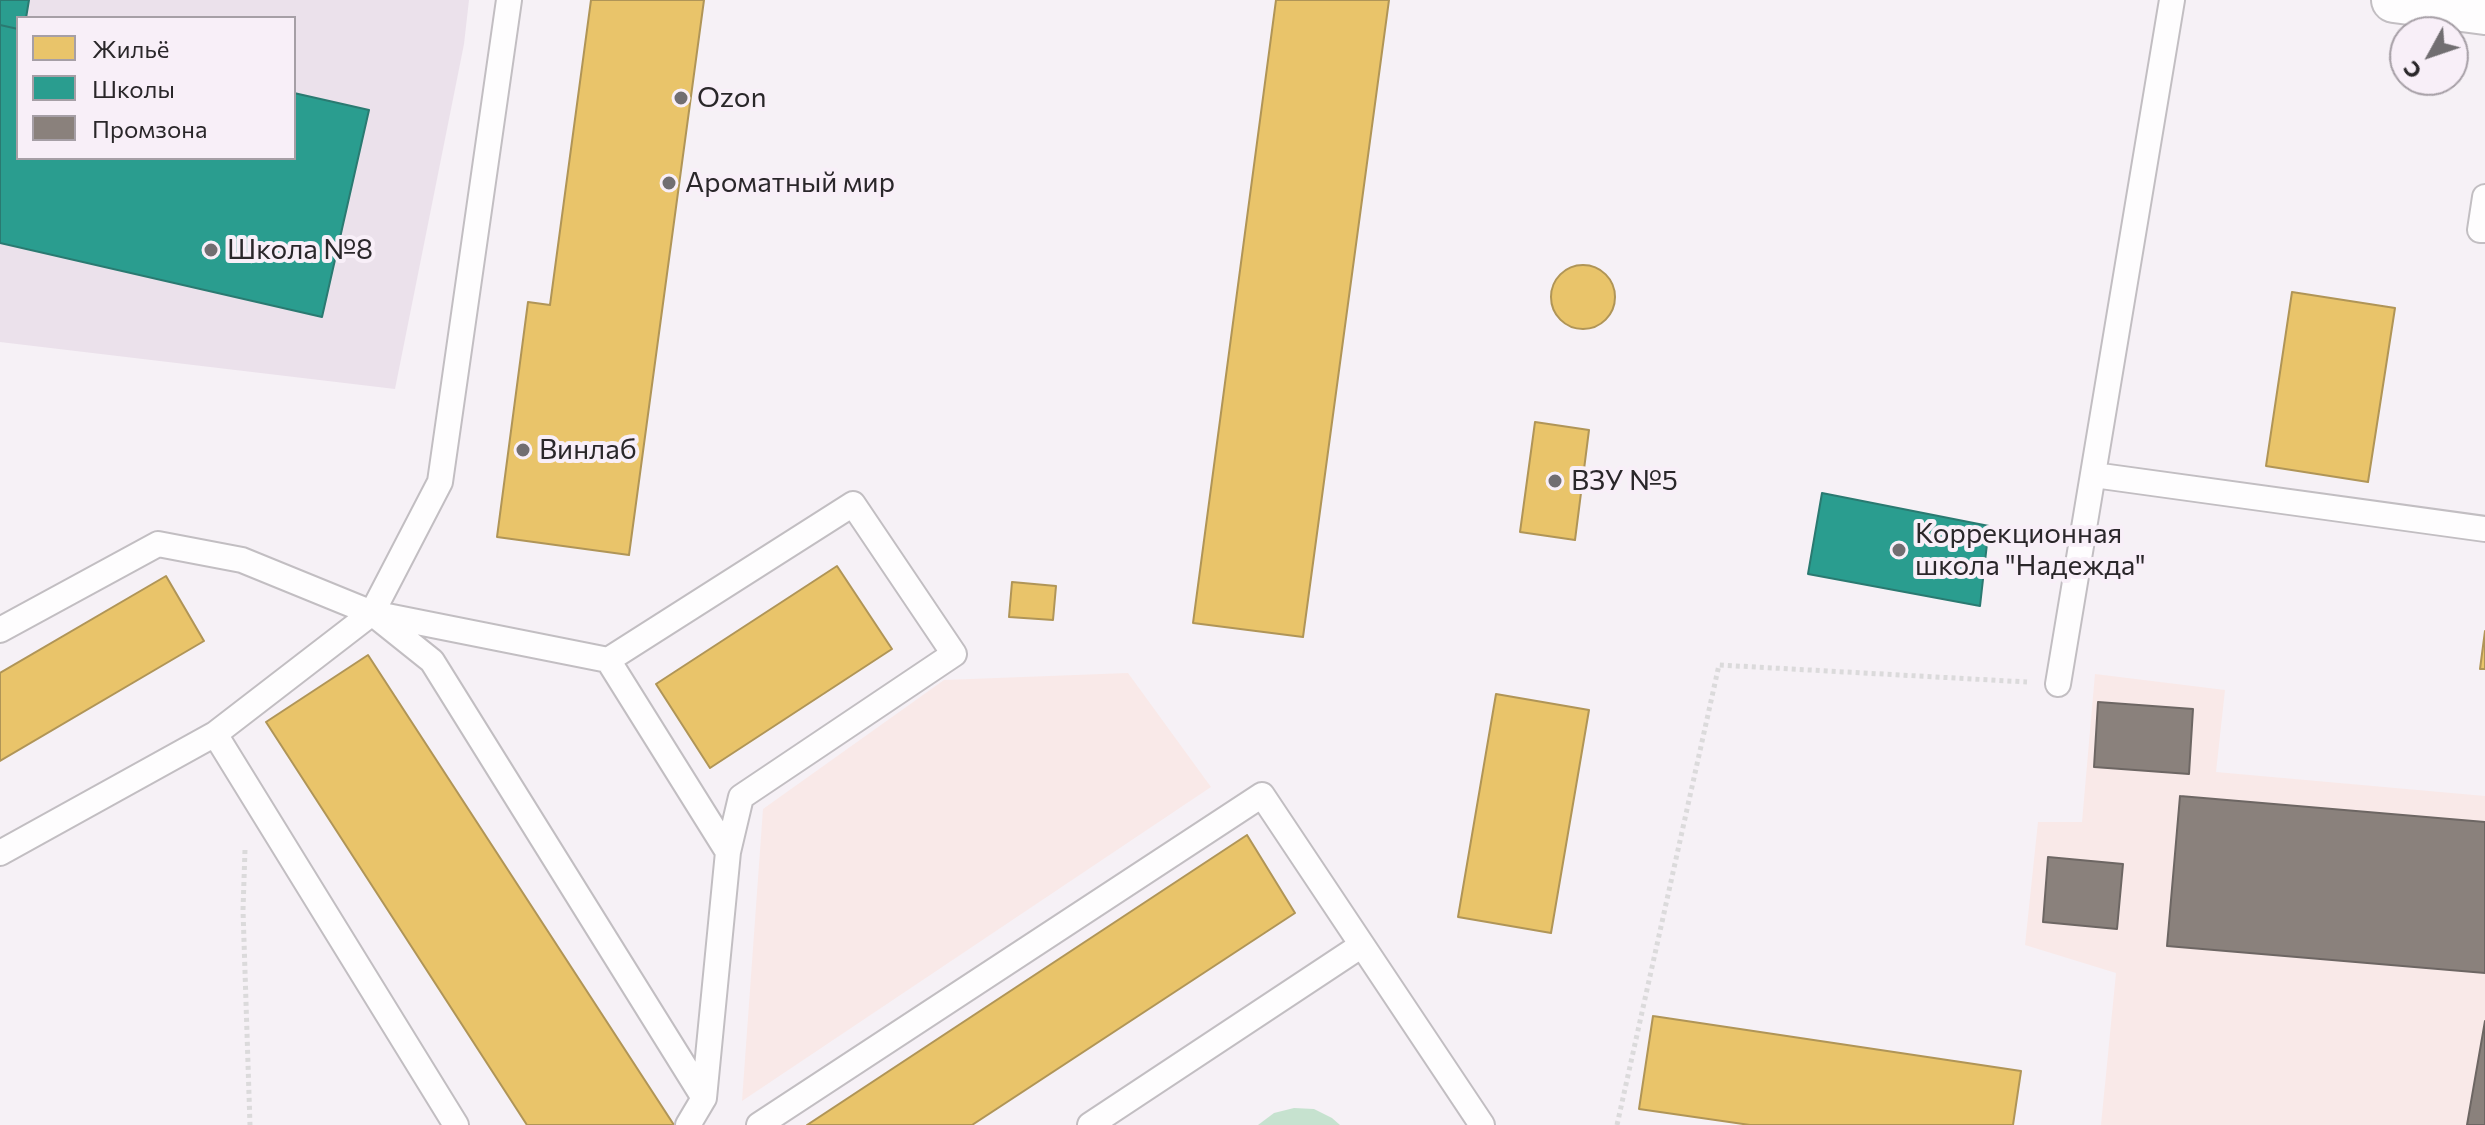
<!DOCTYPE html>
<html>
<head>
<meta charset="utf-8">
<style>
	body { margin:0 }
	#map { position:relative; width:2485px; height:1125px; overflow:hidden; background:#f6f1f6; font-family:Commissioner,sans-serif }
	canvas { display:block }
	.legend { position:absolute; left:16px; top:16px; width:280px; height:144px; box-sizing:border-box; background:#f8eff8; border:2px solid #a69fa6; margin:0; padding:10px 14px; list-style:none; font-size:24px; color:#2a272a }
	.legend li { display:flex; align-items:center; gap:16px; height:40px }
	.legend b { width:40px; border:2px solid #a69fa6 }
	.north { position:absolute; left:2389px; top:16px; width:80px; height:80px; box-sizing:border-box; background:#f8eff8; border:2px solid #a69fa6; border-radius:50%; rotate:230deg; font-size:22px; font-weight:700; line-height:32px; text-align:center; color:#2a272a }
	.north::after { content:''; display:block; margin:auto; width:28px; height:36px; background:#716e71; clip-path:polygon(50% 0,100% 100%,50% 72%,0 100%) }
</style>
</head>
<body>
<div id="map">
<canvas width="2485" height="1125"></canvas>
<ul class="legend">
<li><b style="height:22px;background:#e9c46a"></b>Жильё</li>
<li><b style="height:22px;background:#2a9d8f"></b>Школы</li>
<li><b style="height:22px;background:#8a817c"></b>Промзона</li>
</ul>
<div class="north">С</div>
</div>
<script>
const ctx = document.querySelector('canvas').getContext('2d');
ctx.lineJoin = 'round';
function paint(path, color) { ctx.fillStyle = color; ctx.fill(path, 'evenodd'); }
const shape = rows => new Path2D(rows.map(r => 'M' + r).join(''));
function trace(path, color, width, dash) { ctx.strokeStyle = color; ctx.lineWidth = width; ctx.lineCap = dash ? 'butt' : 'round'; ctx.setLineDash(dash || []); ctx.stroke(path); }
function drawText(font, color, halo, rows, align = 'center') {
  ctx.font = font + ' Commissioner,sans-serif'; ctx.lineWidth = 8; ctx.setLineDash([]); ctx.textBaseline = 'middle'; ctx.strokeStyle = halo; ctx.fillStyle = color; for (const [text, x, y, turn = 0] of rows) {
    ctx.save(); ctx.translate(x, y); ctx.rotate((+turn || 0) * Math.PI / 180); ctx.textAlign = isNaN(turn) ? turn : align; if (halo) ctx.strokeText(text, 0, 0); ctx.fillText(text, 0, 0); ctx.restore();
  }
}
const built = shape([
	[0,0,469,0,464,44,395,389,0,342],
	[18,18,294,18,294,158,18,158]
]);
const industrial = shape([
	[1128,673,1211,787,742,1101,763,809,944,680],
	[2095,674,2225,690,2216,772,2485,796,2485,1125,2101,1125,2116,973,2025,945,2038,822,2082,822]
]);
const green = shape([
	[1294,1108,1314,1109,1332,1118,1340,1125,1258,1125,1274,1113]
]);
const homes = shape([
	[591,0,704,0,629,555,497,537,528,302,550,305,591,0],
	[1276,0,1389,0,1303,637,1193,623,1276,0],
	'1551 297a32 32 0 1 1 64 0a32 32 0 1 1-64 0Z',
	[2292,292,2395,308,2368,482,2266,466,2292,292],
	[1535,422,1589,430,1575,540,1520,532,1535,422],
	[837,566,892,649,710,768,656,684,837,566],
	[166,576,204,641,0,761,0,673,166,576],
	[1012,582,1056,586,1053,620,1009,617,1012,582],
	[2485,631,2485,669,2480,669,2485,631],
	[368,655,674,1125,527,1125,266,722,368,655],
	[1496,694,1589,710,1551,933,1458,917,1496,694],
	[1247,835,1295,913,972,1125,807,1125,1247,835],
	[1653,1016,2021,1071,2013,1125,1750,1125,1639,1109,1653,1016]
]);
const schools = shape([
	[0,0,29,0,26,18,18,18,18,29,0,25,0,0],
	[0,25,18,29,18,158,294,158,294,93,369,110,322,317,0,243,0,25],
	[1822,493,1989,526,1980,606,1808,574,1822,493]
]);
const industry = shape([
	[2098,702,2193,709,2189,774,2094,767,2098,702],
	[2180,796,2485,822,2485,973,2167,946,2180,796],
	[2048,857,2123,864,2117,929,2043,922,2048,857],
	[2485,1021,2485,1125,2467,1125,2485,1021]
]);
const path = shape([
	[245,850,243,910,250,1125],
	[1617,1125,1719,665,2027,682]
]);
const service = shape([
	[2485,197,2480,230,2485,230],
	[2094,475,2485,529],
	[372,613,440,482,509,0],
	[0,630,158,544,242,560,372,613,608,660,853,504,954,654,741,797,728,852,704,1098,688,1125],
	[608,660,728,852],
	[2058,684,2172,0],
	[0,853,215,734],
	[456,1125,215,734,372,613,432,661,704,1098],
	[759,1125,1262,795,1482,1125],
	[1090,1125,1362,945]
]);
const minor = shape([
	[2394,0,2485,12]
]);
const markers = [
	[681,98,8,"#716e71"],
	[669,183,8,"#716e71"],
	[211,250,8,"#716e71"],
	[523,450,8,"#716e71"],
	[1555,481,8,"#716e71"],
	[1899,550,8,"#716e71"]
];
const poiNames = [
	["Ozon",697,98],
	["Ароматный мир",685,183],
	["Школа №8",227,250],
	["Винлаб",539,450],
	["ВЗУ №5",1571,481],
	["Коррекционная",1915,534],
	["школа \"Надежда\"",1915,566]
];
paint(built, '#ebe1eb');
paint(industrial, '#f9e9e8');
paint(green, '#c6e2cf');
paint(homes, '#e9c46a');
trace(homes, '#b09557', 2);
paint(schools, '#2a9d8f');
trace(schools, '#2a7a71', 2);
paint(industry, '#8a817c');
trace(industry, '#6d6663', 2);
trace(service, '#c2bec2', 28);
trace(minor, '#c2bec2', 48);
trace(path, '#dbdadb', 5, [4, 4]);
trace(service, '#fefdfe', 24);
trace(minor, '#fefdfe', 44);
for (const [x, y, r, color] of markers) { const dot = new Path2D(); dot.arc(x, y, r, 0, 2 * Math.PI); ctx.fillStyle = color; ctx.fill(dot); trace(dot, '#f8eff8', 3); }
drawText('28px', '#2a272a', '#f8eff8', poiNames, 'left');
</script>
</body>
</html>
